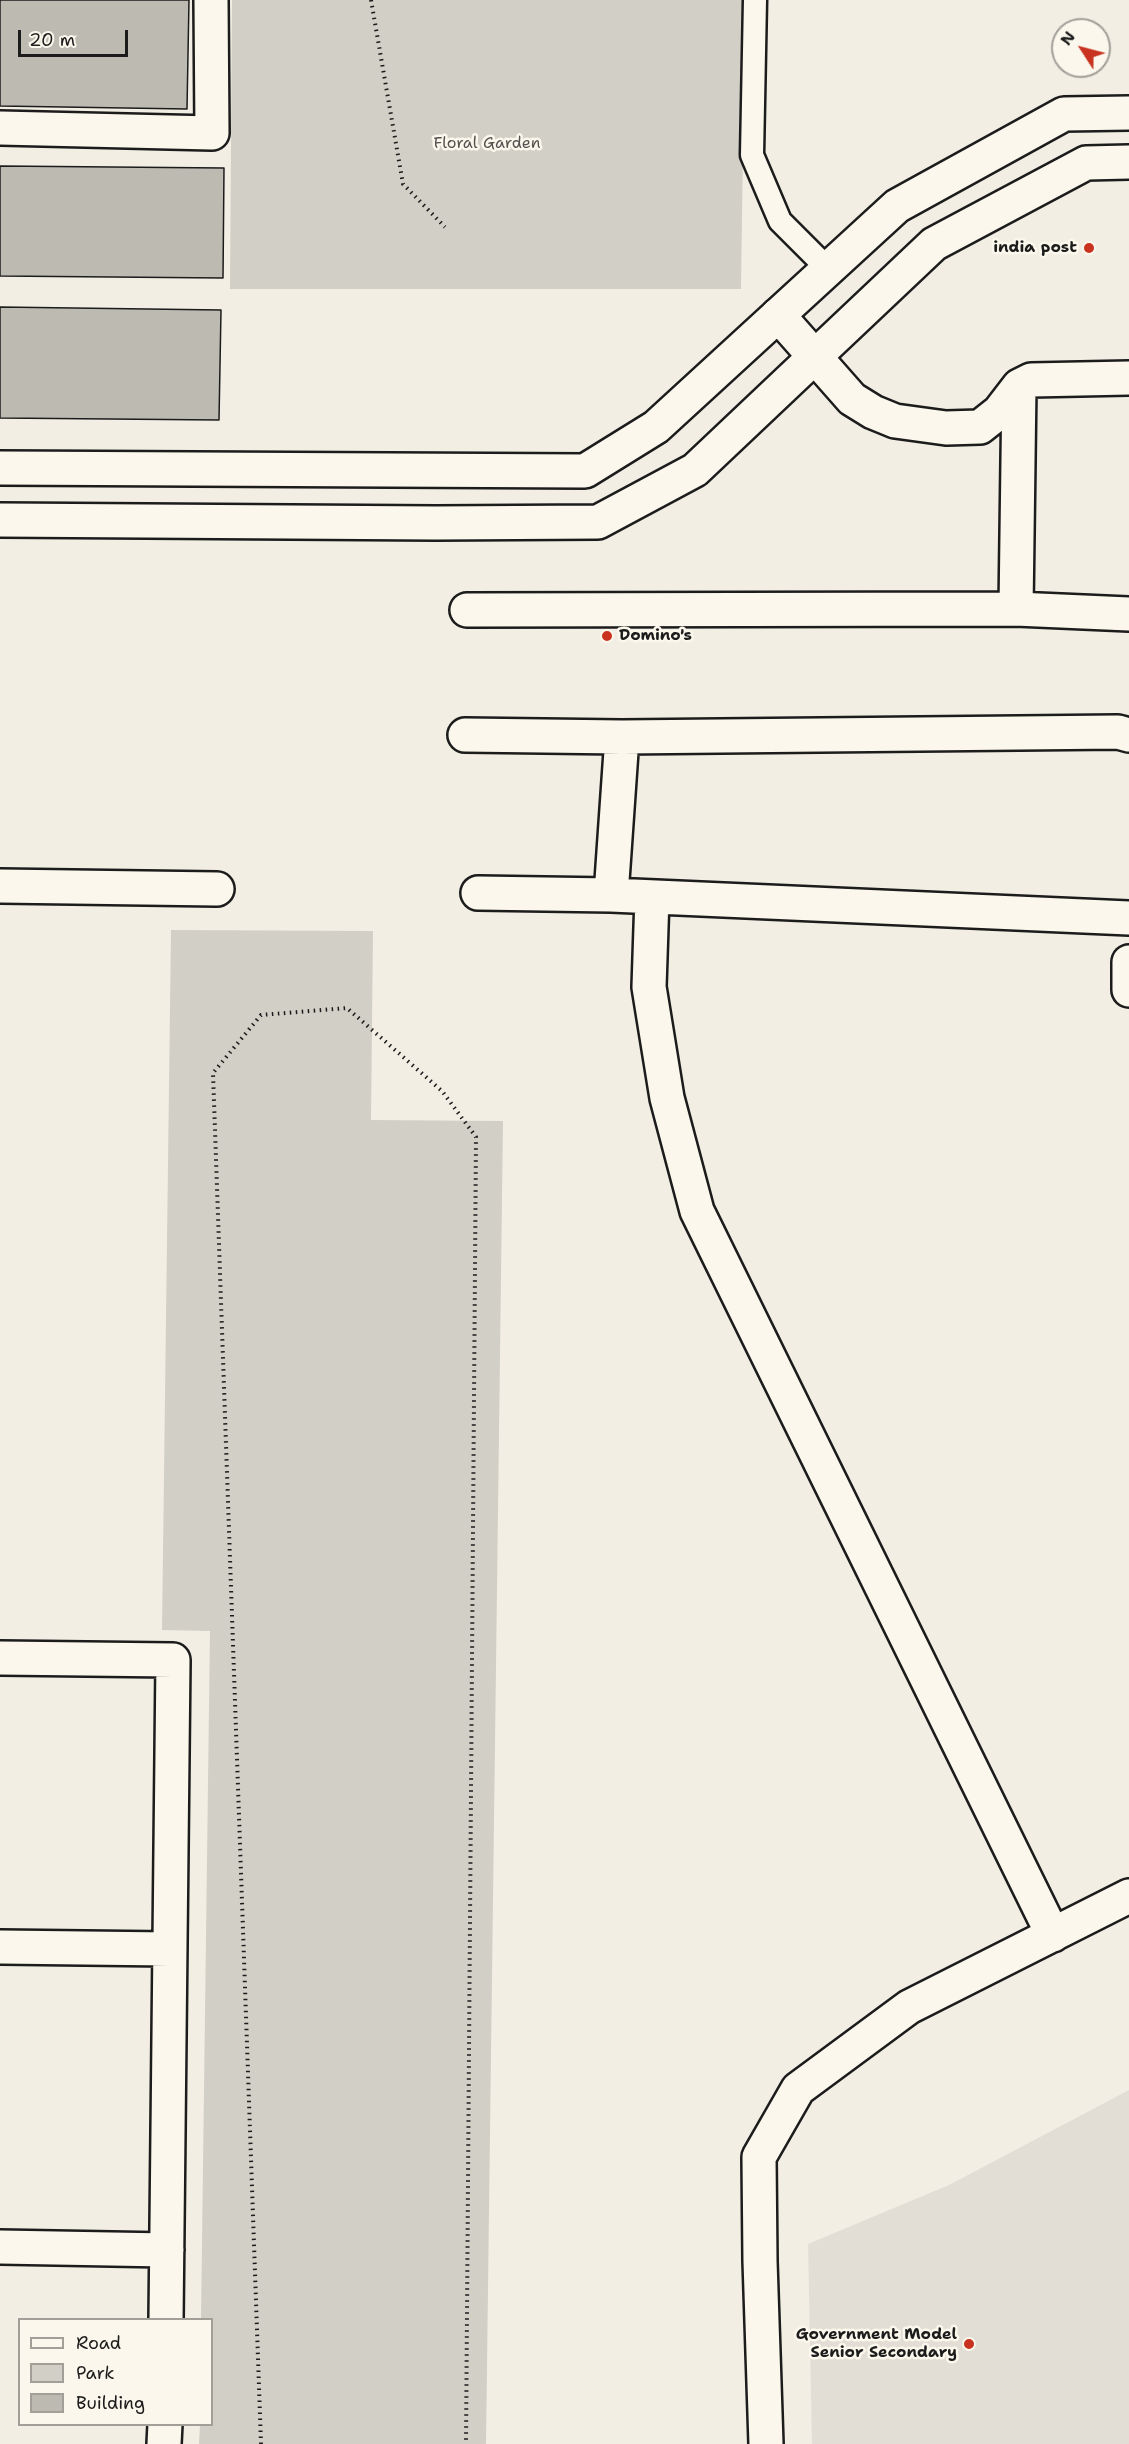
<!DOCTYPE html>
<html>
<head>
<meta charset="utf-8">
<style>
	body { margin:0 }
	#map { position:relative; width:1129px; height:2444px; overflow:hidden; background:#f2eee4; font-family:"Shantell Sans",sans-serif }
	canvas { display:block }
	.legend { position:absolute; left:18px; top:2318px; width:195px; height:108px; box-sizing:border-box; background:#fbf7ec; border:2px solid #a29f99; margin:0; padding:8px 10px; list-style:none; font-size:18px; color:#1c1c1c }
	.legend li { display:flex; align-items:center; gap:12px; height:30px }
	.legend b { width:30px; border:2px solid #a29f99 }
	.north { position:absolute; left:1051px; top:18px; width:60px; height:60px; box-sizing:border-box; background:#fbf7ec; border:2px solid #a29f99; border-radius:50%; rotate:306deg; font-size:16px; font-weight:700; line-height:24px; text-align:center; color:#1c1c1c }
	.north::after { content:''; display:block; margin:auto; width:21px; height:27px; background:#c8321e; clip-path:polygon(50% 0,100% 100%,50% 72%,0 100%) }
	.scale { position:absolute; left:18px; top:30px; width:110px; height:27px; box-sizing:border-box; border:3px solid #1c1c1c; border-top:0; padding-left:8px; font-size:18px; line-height:21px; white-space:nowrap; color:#1c1c1c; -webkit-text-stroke:4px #fbf7ec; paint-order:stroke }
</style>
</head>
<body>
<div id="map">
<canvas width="1129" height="2444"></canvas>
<ul class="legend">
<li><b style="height:8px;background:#fbf7ec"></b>Road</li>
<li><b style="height:16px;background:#d2cfc6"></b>Park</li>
<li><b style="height:16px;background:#bdbab1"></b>Building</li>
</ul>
<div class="north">N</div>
<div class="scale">20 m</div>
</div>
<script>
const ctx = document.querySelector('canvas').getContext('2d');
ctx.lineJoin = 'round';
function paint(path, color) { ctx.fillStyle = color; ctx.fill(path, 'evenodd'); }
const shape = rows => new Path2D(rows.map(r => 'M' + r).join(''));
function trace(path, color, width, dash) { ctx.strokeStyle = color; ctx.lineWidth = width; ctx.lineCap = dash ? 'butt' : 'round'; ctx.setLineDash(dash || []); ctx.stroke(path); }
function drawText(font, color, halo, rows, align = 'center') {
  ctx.font = font + ' "Shantell Sans",sans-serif'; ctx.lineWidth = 5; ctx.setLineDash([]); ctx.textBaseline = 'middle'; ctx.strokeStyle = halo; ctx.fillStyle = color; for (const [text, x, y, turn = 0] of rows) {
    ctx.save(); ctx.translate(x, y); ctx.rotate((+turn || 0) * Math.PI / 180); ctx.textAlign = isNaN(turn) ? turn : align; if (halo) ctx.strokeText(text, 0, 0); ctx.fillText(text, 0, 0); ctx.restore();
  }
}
const built = shape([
	[1129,2090,1129,2444,812,2444,808,2244,949,2185]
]);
const green = shape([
	[232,0,745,0,741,289,230,289],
	[171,930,373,931,371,1120,503,1121,486,2444,199,2444,200,2425,212,2424,212,2320,201,2319,210,1631,162,1630]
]);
const building = shape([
	[0,0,189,0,187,109,0,106,0,0],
	[0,166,224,168,223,278,0,276,0,166],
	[0,307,221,310,219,420,0,418,0,307]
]);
const path = shape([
	[371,0,403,184,445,227],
	[261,2444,213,1073,261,1015,347,1008,442,1091,476,1137,466,2444]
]);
const lane = shape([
	[755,0,752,155,780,221,828,269]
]);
const street = shape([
	[0,128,212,133,211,0],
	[778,315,852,399,873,412,895,421,946,428,980,427,999,412,1019,386,1031,380,1129,378],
	[1019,386,1016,609,1129,614],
	[467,610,1016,609],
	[465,735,622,737,1118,732,1129,735],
	[0,886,217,889],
	[478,893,611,895,1129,918],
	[611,895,622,737],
	[652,897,649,987,667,1098,697,1211,1053,1935],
	[0,1658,173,1660,166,2320],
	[0,1947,169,1949],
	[0,2247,167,2250],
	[164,2444,165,2424],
	[766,2444,760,2261,759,2157,798,2089,909,2007,1129,1896]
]);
const secondary = shape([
	[0,468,585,471,656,427,897,206,1064,114,1129,113],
	[0,520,436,523,598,522,695,470,934,244,1086,163,1129,162],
	[1129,962,1129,990]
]);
const markers = [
	[1089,248,6,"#c8321e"],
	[607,636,6,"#c8321e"],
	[969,2344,6,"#c8321e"]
];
const parkNames = [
	["Floral Garden",487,144]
];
const poiNames = [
	["india post",1077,248],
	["Domino's",619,636,"left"],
	["Government Model",957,2335],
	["Senior Secondary",957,2353]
];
paint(built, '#e2ded5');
paint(green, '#d2cfc6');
paint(building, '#bdbab1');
trace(building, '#1c1c1c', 1.5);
trace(lane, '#1c1c1c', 27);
trace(street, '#1c1c1c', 38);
trace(secondary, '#1c1c1c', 38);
trace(path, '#1c1c1c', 4, [1.5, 4.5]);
trace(lane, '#fbf7ec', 22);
trace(street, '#fbf7ec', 33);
trace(secondary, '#fbf7ec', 33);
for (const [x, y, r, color] of markers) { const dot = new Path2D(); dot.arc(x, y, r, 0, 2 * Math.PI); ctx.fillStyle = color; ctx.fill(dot); trace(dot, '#fbf7ec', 2); }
drawText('16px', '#53524f', '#fbf7ec', parkNames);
drawText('bold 16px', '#1c1c1c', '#fbf7ec', poiNames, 'right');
</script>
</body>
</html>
